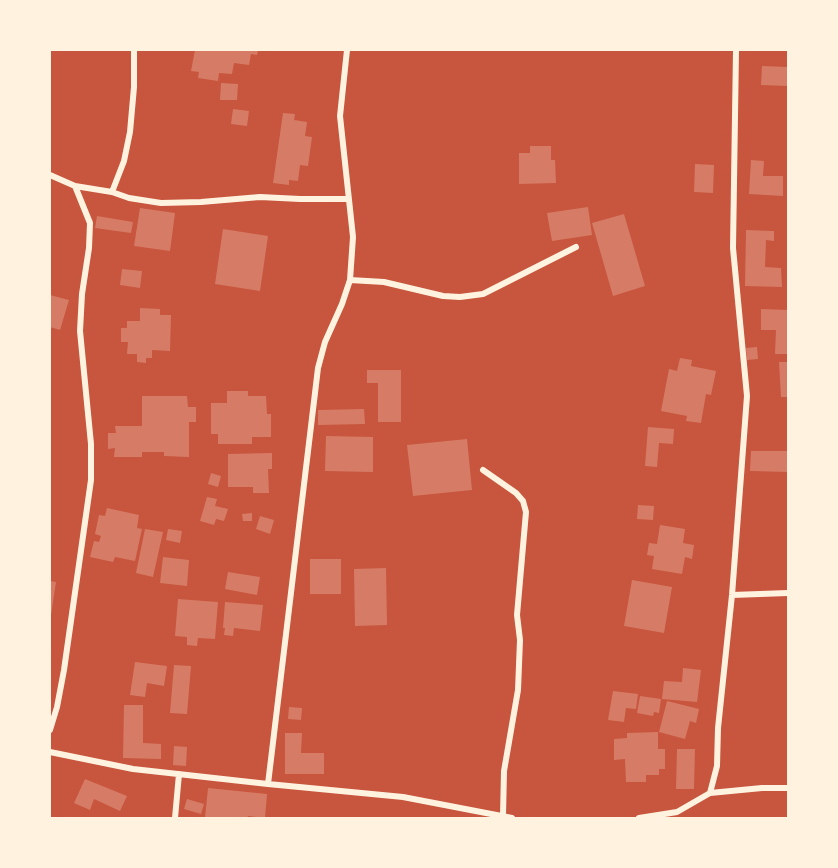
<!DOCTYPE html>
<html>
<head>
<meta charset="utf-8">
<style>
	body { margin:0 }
	#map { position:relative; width:838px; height:868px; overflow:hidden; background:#c8553d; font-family:Figtree,sans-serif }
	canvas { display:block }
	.frame { position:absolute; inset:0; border:51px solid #fff3e0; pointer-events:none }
</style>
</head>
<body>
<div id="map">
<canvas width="838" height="868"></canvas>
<div class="frame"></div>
</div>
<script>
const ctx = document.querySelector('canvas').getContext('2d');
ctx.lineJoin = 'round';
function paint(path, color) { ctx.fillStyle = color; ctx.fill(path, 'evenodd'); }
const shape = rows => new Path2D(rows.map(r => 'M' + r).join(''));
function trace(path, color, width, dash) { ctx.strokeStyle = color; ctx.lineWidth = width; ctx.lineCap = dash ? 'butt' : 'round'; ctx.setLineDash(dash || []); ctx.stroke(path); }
const building = shape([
	[195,50,258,50,257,55,251,54,249,65,234,63,232,74,219,73,218,81,198,78,199,72,191,71],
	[762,66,788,67,788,86,761,85],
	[221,83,238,84,237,100,220,100],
	[233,109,249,111,247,126,231,124],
	[283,113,295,114,294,120,307,122,305,136,312,137,308,166,300,165,298,181,289,180,289,185,273,183],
	[530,146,551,146,551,160,555,160,556,183,519,184,519,153,530,153],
	[751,160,764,161,763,176,783,176,783,196,749,194],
	[695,164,714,165,713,193,694,192],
	[588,207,592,235,552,241,547,213],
	[140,208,175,213,170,251,134,246],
	[624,214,645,286,613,296,592,223],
	[97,216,133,222,131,233,95,228],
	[223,229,268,236,260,291,215,284],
	[746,230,774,231,774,241,766,240,765,267,781,268,782,287,745,286],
	[122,269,142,271,140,288,120,285],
	[50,295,69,300,60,330,50,327],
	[140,308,160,309,160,315,171,315,170,351,152,350,152,358,146,358,146,363,137,362,137,354,127,354,128,342,121,342,121,328,127,328,127,321,140,321],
	[761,309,788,310,788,354,775,354,776,330,761,330],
	[757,347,758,359,747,360,746,348],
	[680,358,692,360,691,366,716,371,711,395,706,394,701,423,686,421,687,416,661,411,669,369,677,371],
	[779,362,788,362,788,397,781,397],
	[367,370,401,370,401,422,378,422,378,383,367,383],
	[227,391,248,391,248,396,266,396,267,414,271,414,271,437,252,437,252,444,218,444,218,434,211,434,211,403,227,403],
	[142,396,187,396,188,407,196,407,196,422,189,422,189,457,164,456,164,452,142,452,142,457,114,457,115,448,108,449,108,433,116,433,115,426,142,426],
	[364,409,365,424,318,425,318,410],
	[648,427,674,429,673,444,659,443,657,467,645,466],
	[326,436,373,437,373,472,325,471],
	[467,439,472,490,413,496,407,445],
	[751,451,788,451,788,472,750,471],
	[272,453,272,469,268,469,269,493,253,493,253,487,228,487,228,454],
	[211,473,221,476,218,487,208,484],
	[207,497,217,499,215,506,228,509,224,521,216,519,214,525,200,521],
	[638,505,654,506,653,520,637,519],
	[107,508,139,515,137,528,142,529,135,561,115,557,113,562,90,557,94,541,99,542,101,536,95,534,99,515,105,516],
	[252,513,252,521,243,521,242,514],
	[260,516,274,520,270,534,256,529],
	[660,525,685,529,683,543,694,545,692,559,685,557,682,574,652,569,654,556,647,555,649,543,657,544],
	[145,529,163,532,153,577,136,573],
	[168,529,182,531,180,543,166,540],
	[163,557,189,560,187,586,160,583],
	[310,559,341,559,341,594,310,594],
	[386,568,387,625,355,626,354,569],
	[228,572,260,577,257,595,225,589],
	[632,580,672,587,664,633,624,626],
	[50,581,56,582,51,615,50,615],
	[178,599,218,602,215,639,198,638,197,646,187,645,187,637,175,636],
	[225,602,263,605,260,631,234,628,233,636,224,635,225,628,223,628],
	[135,662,167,666,164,686,147,683,145,697,130,695],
	[174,665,191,666,187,714,170,713],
	[683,668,701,670,697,702,662,699,664,681,682,682],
	[613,691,638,694,636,709,626,708,624,722,608,720],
	[640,696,661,699,659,713,654,712,653,716,637,713],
	[667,701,699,709,696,723,690,721,685,739,659,732],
	[124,705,143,705,143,743,161,744,161,759,123,758],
	[289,707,302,708,301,720,288,719],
	[658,732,658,749,665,749,665,769,659,769,659,775,646,775,646,782,626,782,625,759,614,760,614,739,627,738,627,733],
	[285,733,302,733,301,753,324,753,324,774,285,774],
	[174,746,187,747,186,766,173,765],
	[677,749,695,749,694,789,676,789],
	[85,779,127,796,120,811,94,799,90,810,74,803],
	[208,788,267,794,265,818,248,816,247,818,205,818],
	[187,799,204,804,201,814,184,809]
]);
const minor = shape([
	[50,175,75,186,112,192,129,198,161,203,201,202,260,197,300,199,348,199],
	[112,192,124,161,130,132,134,87,134,50],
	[350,280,384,282,443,296,460,297,483,294,576,247],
	[483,470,516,493,523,501,526,512,517,615,520,640,518,690,504,771,503,816],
	[732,595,788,593],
	[50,730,57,707,64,670,91,480,91,444,80,331,82,294,89,248,90,223,75,186],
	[50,752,133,769,268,784,403,797,512,818],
	[268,784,318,368,325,342,342,304,350,280,353,237,340,116,347,50],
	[710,793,762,788,788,788],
	[175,818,179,774],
	[639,818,677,812,710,793,717,766,718,728,732,595,747,396,733,248,736,50]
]);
paint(building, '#d67c66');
trace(minor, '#fff3e0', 6);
</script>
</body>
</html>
